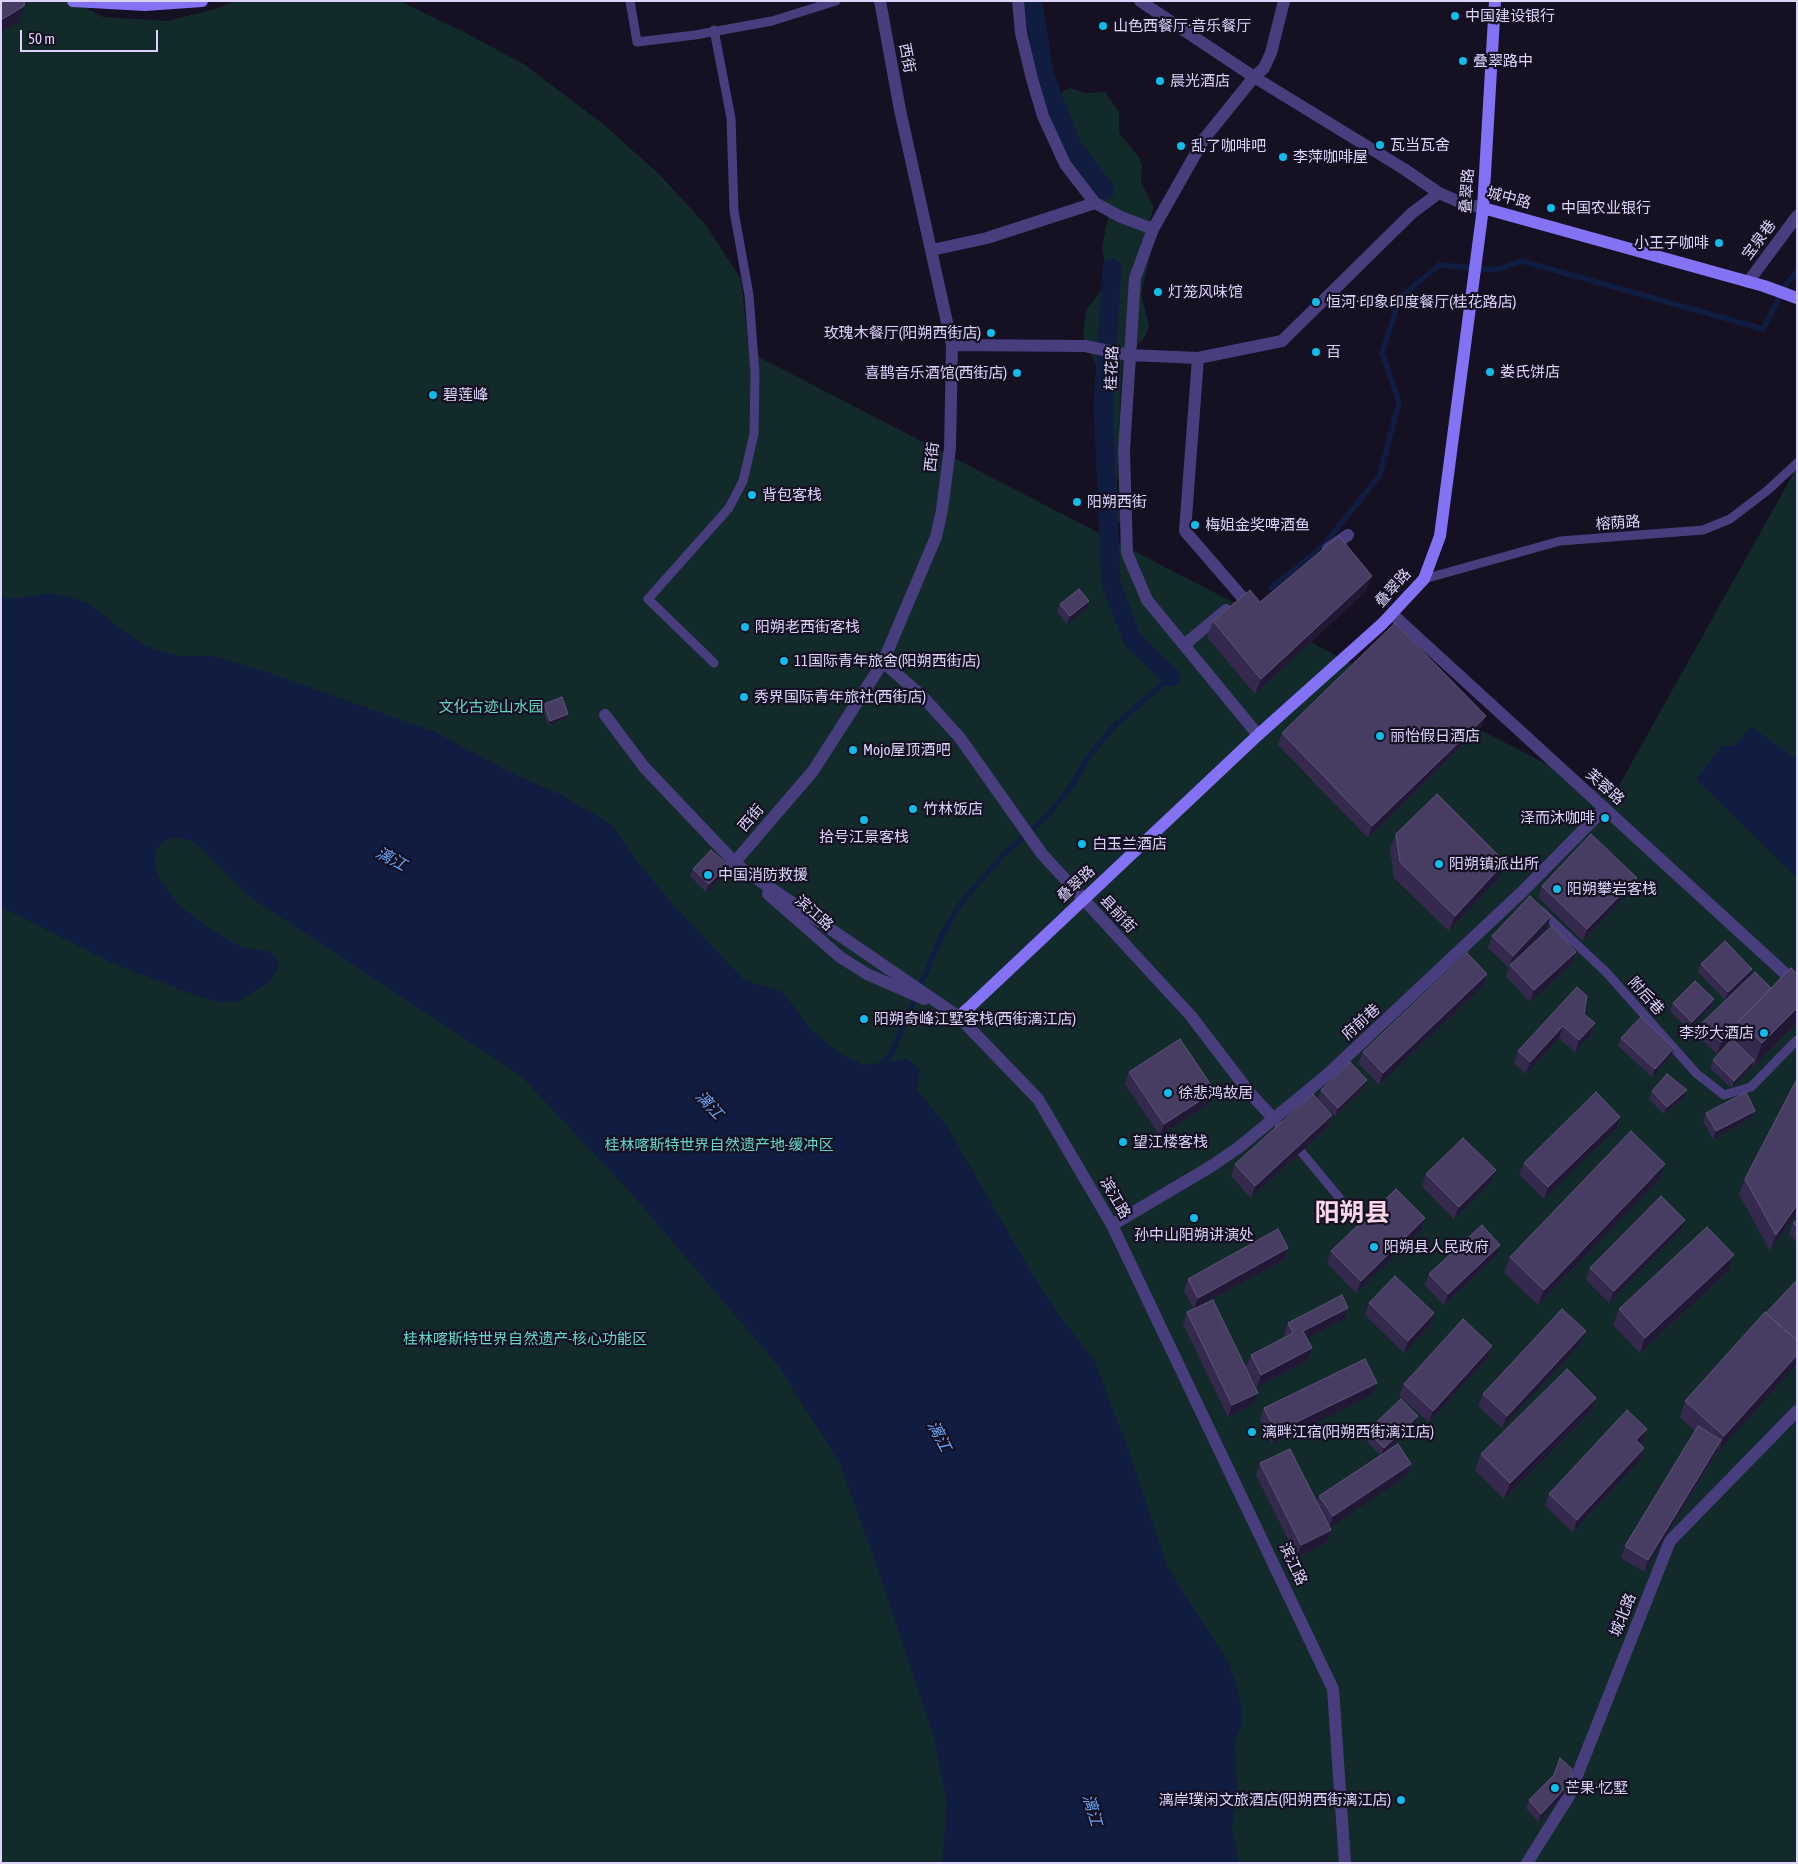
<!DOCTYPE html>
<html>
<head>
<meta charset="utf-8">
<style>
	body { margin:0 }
	#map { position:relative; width:1798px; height:1864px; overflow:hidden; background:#151022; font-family:"Asap Condensed",sans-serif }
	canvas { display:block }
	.frame { position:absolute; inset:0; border:2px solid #ddd4fc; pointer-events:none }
	.scale { position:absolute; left:20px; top:30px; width:138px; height:22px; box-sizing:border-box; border:2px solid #ddd4fc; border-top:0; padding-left:6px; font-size:15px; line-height:18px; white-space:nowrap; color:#ddd4fc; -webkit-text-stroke:4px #151022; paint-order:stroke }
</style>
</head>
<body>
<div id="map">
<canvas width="1798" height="1864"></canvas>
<div class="frame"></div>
<div class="scale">50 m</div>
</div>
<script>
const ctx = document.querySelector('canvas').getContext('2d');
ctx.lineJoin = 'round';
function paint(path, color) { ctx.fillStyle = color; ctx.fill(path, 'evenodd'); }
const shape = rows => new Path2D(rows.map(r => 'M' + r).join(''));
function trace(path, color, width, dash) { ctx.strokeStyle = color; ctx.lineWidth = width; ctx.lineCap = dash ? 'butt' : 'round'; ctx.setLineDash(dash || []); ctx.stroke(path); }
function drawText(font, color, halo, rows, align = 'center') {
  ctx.font = font + ' "Asap Condensed","Noto Sans SC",sans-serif'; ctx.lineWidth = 4.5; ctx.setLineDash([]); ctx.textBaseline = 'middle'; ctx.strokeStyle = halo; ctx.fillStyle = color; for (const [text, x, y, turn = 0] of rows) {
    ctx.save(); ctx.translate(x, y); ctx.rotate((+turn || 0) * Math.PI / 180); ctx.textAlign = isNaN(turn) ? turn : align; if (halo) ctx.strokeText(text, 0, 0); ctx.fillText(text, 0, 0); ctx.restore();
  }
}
const green = shape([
	[1,1,73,1,103,17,168,21,215,9,235,1,400,1,466,33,525,65,603,124,659,174,705,224,741,279,749,352,1612,798,1797,467,1797,1863,1,1863],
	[1070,88,1085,93,1105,92,1111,100,1119,112,1119,133,1139,157,1142,166,1141,182,1154,207,1144,238,1150,256,1141,294,1149,326,1145,337,1122,362,1117,485,1121,521,1116,525,1114,522,1108,417,1098,369,1083,336,1086,310,1104,287,1105,266,1102,246,1108,219,1100,197,1076,162,1049,107,1062,92]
]);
const water = shape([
	[53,593,86,602,145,646,179,656,213,656,267,672,435,732,510,772,561,795,611,824,637,861,670,901,744,980,783,992,812,1031,841,1054,864,1065,907,1059,920,1070,917,1090,946,1125,1032,1273,1062,1319,1094,1360,1126,1443,1167,1566,1228,1662,1237,1686,1241,1707,1241,1727,1235,1742,1237,1790,1232,1827,1239,1863,942,1863,947,1803,933,1735,875,1561,840,1464,779,1367,630,1192,520,1075,251,898,200,847,189,840,174,838,162,842,155,852,155,868,160,880,180,906,212,930,243,948,268,951,278,959,278,969,269,983,238,1001,219,1002,189,993,110,962,1,907,1,595,10,599],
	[1751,727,1797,759,1797,878,1696,779,1722,746,1734,746]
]);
const stream = shape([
	[1271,588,1322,547,1380,475,1399,402,1382,353,1400,298,1439,265,1496,270,1522,261,1763,329,1787,283,1797,271],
	[883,1062,891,1055,942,935,961,903,1004,854,1049,814,1072,785,1087,759,1115,725,1171,677]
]);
const canal = shape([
	[1033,1,1044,74,1072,146,1105,190],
	[1112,268,1103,405,1111,583,1132,639,1171,677]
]);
const lane = shape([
	[630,1,637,42,695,35,772,21,836,1],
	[1424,579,1560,541,1703,530,1730,519,1768,490,1797,463],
	[714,663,648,599,729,508,743,481,754,434,755,373,749,295,734,211,731,118,714,30],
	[1542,912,1606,972,1697,1074,1724,1095,1751,1087,1797,1040],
	[1274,1119,1352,1213]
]);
const street = shape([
	[880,1,900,110,952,345,950,448,942,510,936,537,883,662,813,771,734,863,959,1017,967,1009],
	[1018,1,1021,33,1032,79,1043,116,1065,164,1095,203,1121,217,1153,229],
	[1140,1,1254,77,1404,169,1439,193,1462,203,1483,208],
	[932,250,987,238,1095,203],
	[1748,282,1797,216],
	[952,345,1085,346,1129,355,1198,358,1282,341,1412,213,1439,193],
	[1198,358,1185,531,1242,597],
	[1328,549,1348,535],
	[1385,621,1392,614,1789,977,1781,986],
	[1184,645,1226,610],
	[883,662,923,697,960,738,1042,854,1191,1016,1249,1092,1274,1119],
	[605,715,644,767,739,867],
	[1258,735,1147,600,1127,553,1124,450,1135,278,1153,229,1204,139,1254,77,1264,68,1271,53,1284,1],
	[768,894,840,957,867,974,924,999],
	[953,1014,959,1017,1038,1099,1112,1225,1333,1689,1345,1863],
	[1112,1225,1210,1167,1238,1148,1327,1075,1522,892,1604,809],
	[1527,1863,1569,1796,1670,1541,1797,1411]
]);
const secondary = shape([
	[73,1,145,5,202,1],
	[1483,208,1764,286,1797,298],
	[959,1017,1258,735,1382,624,1424,579,1440,536,1483,208,1495,1]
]);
const wall = shape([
	[1366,591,1255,694,1207,637,1213,621,1260,602],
	[1089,601,1086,609,1067,624,1057,612,1060,604],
	[544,704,567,718,548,725,542,708],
	[1486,716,1481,727,1368,838,1278,745,1282,733],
	[1396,834,1499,878,1449,931,1394,878,1390,849],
	[728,865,725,873,706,892,690,876,693,869],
	[1542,886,1632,889,1583,941,1538,897],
	[1551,916,1547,928,1525,951,1572,964,1530,1002,1506,976,1509,968,1488,948,1492,936],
	[1701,964,1752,969,1749,977,1771,988,1797,974,1797,1023,1754,1066,1752,1065,1751,1068,1732,1088,1710,1068,1713,1060,1732,1040,1733,1038,1717,1054,1698,1035,1702,1023,1725,1000,1698,972],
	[1487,974,1483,986,1379,1085,1358,1063,1363,1052],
	[1714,999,1711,1007,1689,1029,1670,1011,1673,1003],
	[1584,1014,1595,1023,1591,1035,1575,1052,1559,1038,1526,1074,1514,1063,1518,1051],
	[1621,1038,1674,1048,1671,1056,1652,1077,1618,1046],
	[1129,1072,1215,1091,1210,1103,1160,1136,1125,1084],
	[1364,1088,1335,1116,1318,1098,1321,1090],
	[1652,1091,1684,1098,1664,1114,1649,1099],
	[1755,1111,1752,1118,1713,1139,1703,1121,1706,1113],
	[1332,1115,1328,1127,1251,1198,1231,1176,1235,1164],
	[1616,1129,1544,1199,1519,1174,1524,1163],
	[1426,1174,1491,1182,1454,1219,1422,1186],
	[1745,1179,1797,1212,1770,1251,1739,1194],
	[1659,1180,1538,1305,1504,1272,1510,1257],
	[1425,1218,1421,1230,1356,1293,1327,1263,1331,1251],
	[1797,1220,1797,1242,1789,1235,1793,1223],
	[1680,1231,1609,1303,1586,1280,1590,1268],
	[1288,1248,1284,1260,1196,1308,1254,1404,1228,1417,1183,1324,1187,1312,1194,1309,1184,1291,1188,1279],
	[1496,1256,1444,1305,1425,1285,1429,1274],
	[1728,1271,1640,1353,1613,1325,1619,1309],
	[1797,1280,1718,1452,1718,1451,1644,1572,1621,1558,1625,1546,1695,1431,1680,1417,1685,1401],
	[1369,1303,1430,1325,1404,1353,1365,1315],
	[1348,1308,1344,1319,1307,1339,1308,1360,1257,1387,1246,1367,1251,1355,1285,1338,1284,1335,1288,1323],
	[1581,1343,1502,1428,1478,1406,1483,1394],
	[1492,1346,1488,1358,1429,1422,1399,1396,1404,1384],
	[1372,1395,1272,1444,1260,1419,1264,1408],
	[1596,1398,1590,1413,1504,1499,1475,1470,1481,1454],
	[1418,1416,1415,1424,1386,1452,1411,1464,1407,1476,1329,1527,1331,1530,1327,1542,1297,1557,1256,1475,1260,1463,1317,1502,1319,1496,1380,1455,1365,1439,1367,1431],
	[1647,1429,1643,1441,1640,1444,1644,1448,1640,1460,1573,1532,1545,1506,1549,1494],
	[1567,1786,1564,1794,1538,1822,1526,1808,1529,1800]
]);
const shadedWall = shape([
	[24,6,19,22,1,32,1,20],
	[1372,576,1366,591,1255,694,1261,679],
	[1089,601,1086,609,1067,624,1070,616],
	[568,714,567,718,548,725,550,721],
	[1486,716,1481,727,1368,838,1372,826],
	[1505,862,1499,878,1449,931,1455,916],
	[728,865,725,873,706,892,709,884],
	[1637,878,1632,889,1583,941,1587,929],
	[1551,916,1547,928,1511,966,1510,965,1513,956],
	[1576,952,1572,964,1530,1002,1534,990],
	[1752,969,1749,977,1725,1000,1728,992],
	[1487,974,1483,986,1379,1085,1383,1073],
	[1714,999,1711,1007,1689,1029,1692,1022],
	[1797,1008,1797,1023,1754,1066,1762,1043],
	[1595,1023,1591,1035,1575,1052,1579,1040],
	[1563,1026,1559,1038,1526,1074,1530,1062],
	[1737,1026,1733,1038,1717,1054,1721,1042],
	[1674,1048,1671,1056,1652,1077,1655,1069],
	[1754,1060,1751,1068,1732,1088,1734,1081],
	[1367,1080,1364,1088,1335,1116,1338,1108],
	[1687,1090,1684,1098,1664,1114,1667,1107],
	[1215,1091,1210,1103,1160,1136,1164,1124],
	[1755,1111,1752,1118,1713,1139,1716,1131],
	[1332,1115,1328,1127,1251,1198,1255,1186],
	[1620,1117,1616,1129,1544,1199,1548,1187],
	[1665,1164,1659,1180,1538,1305,1544,1290],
	[1496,1170,1491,1182,1454,1219,1459,1207],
	[1797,1205,1797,1212,1770,1251,1776,1235],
	[1425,1218,1421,1230,1356,1293,1361,1281],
	[1685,1220,1680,1231,1609,1303,1614,1291],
	[1500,1245,1496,1256,1444,1305,1448,1294],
	[1288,1248,1284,1260,1194,1309,1198,1298],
	[1734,1255,1728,1271,1640,1353,1645,1338],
	[1348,1308,1344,1319,1299,1343,1303,1331],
	[1434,1313,1430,1325,1404,1353,1408,1341],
	[1586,1331,1581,1343,1502,1428,1507,1416],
	[1492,1346,1488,1358,1429,1422,1433,1411],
	[1312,1348,1308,1360,1257,1387,1261,1375],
	[1797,1355,1797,1364,1718,1452,1724,1436],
	[1377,1383,1372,1395,1272,1444,1276,1432],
	[1258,1393,1254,1404,1228,1417,1232,1405],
	[1596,1398,1590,1413,1504,1499,1510,1483],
	[1418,1416,1415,1424,1381,1456,1384,1448],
	[1647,1429,1643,1441,1632,1452,1636,1440],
	[1721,1440,1717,1452,1644,1572,1648,1560],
	[1644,1448,1640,1460,1573,1532,1577,1520],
	[1411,1464,1407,1476,1329,1528,1333,1516],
	[1331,1530,1327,1542,1297,1557,1301,1545],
	[1567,1786,1564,1794,1538,1822,1541,1814]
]);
const building = shape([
	[1,1,25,1,24,6,1,20,1,1],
	[1339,536,1372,576,1261,679,1213,621,1250,590,1260,602,1339,536],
	[1079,589,1089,601,1070,616,1060,604,1079,589],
	[1395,623,1486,716,1372,826,1282,733,1395,623],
	[562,697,568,714,550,721,544,704,562,697],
	[1437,794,1505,862,1455,916,1400,862,1396,834,1437,794],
	[1591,834,1637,878,1587,929,1542,886,1591,834],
	[711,850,728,865,709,884,693,869,711,850],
	[1530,896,1551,916,1513,956,1492,936,1530,896],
	[1552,926,1576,952,1534,990,1510,965,1552,926],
	[1725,941,1752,969,1728,992,1701,964,1725,941],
	[1467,953,1487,974,1383,1073,1363,1052,1467,953],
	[1791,968,1797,974,1797,1008,1762,1043,1739,1021,1791,968],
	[1755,972,1771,988,1739,1021,1737,1026,1721,1042,1702,1023,1755,972],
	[1695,981,1714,999,1692,1022,1673,1003,1695,981],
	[1577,987,1587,996,1584,1014,1595,1023,1579,1040,1563,1026,1530,1062,1518,1051,1577,987],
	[1641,1017,1674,1048,1655,1069,1621,1038,1641,1017],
	[1180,1039,1215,1091,1164,1124,1129,1072,1180,1039],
	[1732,1039,1754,1060,1734,1081,1713,1060,1732,1039],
	[1350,1062,1367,1080,1338,1108,1321,1090,1350,1062],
	[1667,1074,1687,1090,1667,1107,1652,1091,1667,1074],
	[1797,1079,1797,1205,1776,1235,1745,1179,1797,1079],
	[1596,1092,1620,1117,1548,1187,1524,1163,1596,1092],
	[1746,1092,1755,1111,1716,1131,1706,1113,1746,1092],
	[1313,1094,1332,1115,1255,1186,1235,1164,1313,1094],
	[1631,1131,1665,1164,1544,1290,1510,1257,1631,1131],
	[1463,1138,1496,1170,1459,1207,1426,1174,1463,1138],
	[1396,1189,1425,1218,1361,1281,1331,1251,1396,1189],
	[1661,1196,1685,1220,1614,1291,1590,1268,1661,1196],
	[1797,1220,1797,1226,1793,1223,1797,1220],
	[1482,1225,1500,1245,1448,1294,1429,1274,1482,1225],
	[1707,1227,1734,1255,1645,1338,1619,1309,1707,1227],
	[1278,1229,1288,1248,1198,1298,1188,1279,1278,1229],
	[1395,1276,1434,1313,1408,1341,1369,1303,1395,1276],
	[1797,1280,1797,1340,1766,1313,1797,1280],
	[1342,1295,1348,1308,1303,1331,1312,1348,1261,1375,1251,1355,1293,1333,1288,1323,1342,1295],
	[1213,1300,1258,1393,1232,1405,1187,1312,1213,1300],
	[1562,1309,1586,1331,1507,1416,1483,1394,1562,1309],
	[1765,1312,1797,1341,1797,1355,1724,1436,1685,1401,1765,1312],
	[1463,1319,1492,1346,1433,1411,1404,1384,1463,1319],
	[1365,1359,1377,1383,1276,1432,1264,1408,1365,1359],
	[1567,1369,1596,1398,1510,1483,1481,1454,1567,1369],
	[1401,1399,1418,1416,1384,1448,1367,1431,1401,1399],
	[1627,1410,1647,1429,1636,1440,1644,1448,1577,1520,1549,1494,1627,1410],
	[1698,1426,1721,1440,1648,1560,1625,1546,1698,1426],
	[1398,1444,1411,1464,1333,1516,1319,1496,1398,1444],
	[1290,1449,1331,1530,1301,1545,1260,1463,1290,1449],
	[1560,1758,1572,1769,1567,1786,1541,1814,1529,1800,1554,1775,1560,1758]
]);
const markers = [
	[1455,16,5,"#12bcea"],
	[1103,26,5,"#12bcea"],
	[1463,61,5,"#12bcea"],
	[1160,81,5,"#12bcea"],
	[1380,145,5,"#12bcea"],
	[1181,146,5,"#12bcea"],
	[1283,157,5,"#12bcea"],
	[1551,208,5,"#12bcea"],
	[1719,243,5,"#12bcea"],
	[1158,292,5,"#12bcea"],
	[1316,302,5,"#12bcea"],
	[991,333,5,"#12bcea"],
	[1316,352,5,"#12bcea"],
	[1490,372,5,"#12bcea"],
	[1017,373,5,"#12bcea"],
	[433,395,5,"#12bcea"],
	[752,495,5,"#12bcea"],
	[1077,502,5,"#12bcea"],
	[1195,525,5,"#12bcea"],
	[745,627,5,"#12bcea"],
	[784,661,5,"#12bcea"],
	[744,697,5,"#12bcea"],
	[1380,736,5,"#12bcea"],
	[853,750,5,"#12bcea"],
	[913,809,5,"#12bcea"],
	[1605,818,5,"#12bcea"],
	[864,820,5,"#12bcea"],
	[1082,844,5,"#12bcea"],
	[1439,864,5,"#12bcea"],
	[708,875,5,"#12bcea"],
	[1557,889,5,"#12bcea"],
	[864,1019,5,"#12bcea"],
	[1764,1033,5,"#12bcea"],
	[1168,1093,5,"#12bcea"],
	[1123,1142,5,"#12bcea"],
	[1194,1218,5,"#12bcea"],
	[1374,1247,5,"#12bcea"],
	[1252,1432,5,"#12bcea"],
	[1555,1788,5,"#12bcea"],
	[1401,1800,5,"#12bcea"]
];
const poiNames = [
	["中国建设银行",1465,16],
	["山色西餐厅·音乐餐厅",1113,26],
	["叠翠路中",1473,61],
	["晨光酒店",1170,81],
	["瓦当瓦舍",1390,145],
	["乱了咖啡吧",1191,146],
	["李萍咖啡屋",1293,157],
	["中国农业银行",1561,208],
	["小王子咖啡",1709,243,"right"],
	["灯笼风味馆",1168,292],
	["恒河·印象印度餐厅(桂花路店)",1326,302],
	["玫瑰木餐厅(阳朔西街店)",981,333,"right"],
	["百",1326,352],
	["娄氏饼店",1500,372],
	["喜鹊音乐酒馆(西街店)",1007,373,"right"],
	["碧莲峰",443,395],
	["背包客栈",762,495],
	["阳朔西街",1087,502],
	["梅姐金奖啤酒鱼",1205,525],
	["阳朔老西街客栈",755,627],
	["11国际青年旅舍(阳朔西街店)",794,661],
	["秀界国际青年旅社(西街店)",754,697],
	["丽怡假日酒店",1390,736],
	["Mojo屋顶酒吧",863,750],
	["竹林饭店",923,809],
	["泽而沐咖啡",1595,818,"right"],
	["拾号江景客栈",864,837,"center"],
	["白玉兰酒店",1092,844],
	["阳朔镇派出所",1449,864],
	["中国消防救援",718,875],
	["阳朔攀岩客栈",1567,889],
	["阳朔奇峰江墅客栈(西街漓江店)",874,1019],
	["李莎大酒店",1754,1033,"right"],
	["徐悲鸿故居",1178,1093],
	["望江楼客栈",1133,1142],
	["孙中山阳朔讲演处",1194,1235,"center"],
	["阳朔县人民政府",1384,1247],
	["漓畔江宿(阳朔西街漓江店)",1262,1432],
	["芒果·忆墅",1565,1788],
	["漓岸璞闲文旅酒店(阳朔西街漓江店)",1391,1800,"right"]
];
const streetNames = [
	["西街",907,58,79],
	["叠翠路",1467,191,-86],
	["城中路",1509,198,15],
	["宝泉巷",1759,240,-53],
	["桂花路",1112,368,-87],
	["西街",932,457,-84],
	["榕荫路",1618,523,-4],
	["叠翠路",1393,588,-48],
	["芙蓉路",1605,787,42],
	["西街",751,818,-49],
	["叠翠路",1076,884,-43],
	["滨江路",814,913,41],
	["县前街",1118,914,47],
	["附后巷",1646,996,48],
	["府前巷",1361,1022,-42],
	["滨江路",1115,1198,60],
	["滨江路",1293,1564,65],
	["城北路",1623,1615,-68]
];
const parkNames = [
	["文化古迹山水园",491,707],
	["桂林喀斯特世界自然遗产地-缓冲区",719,1145],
	["桂林喀斯特世界自然遗产-核心功能区",525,1339]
];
const waterNames = [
	["漓江",391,859,28],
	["漓江",709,1105,47],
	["漓江",939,1436,63],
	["漓江",1092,1810,74]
];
const townNames = [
	["阳朔县",1352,1213]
];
paint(green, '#132a2b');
paint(water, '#101d41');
trace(stream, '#101d41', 5.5);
trace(canal, '#101d41', 19);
trace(lane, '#483e7d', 9);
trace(street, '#483e7d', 12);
trace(secondary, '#8472f4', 12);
paint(wall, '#352a4e');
paint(shadedWall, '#201835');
paint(building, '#473c61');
trace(building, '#5e5479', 1);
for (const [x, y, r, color] of markers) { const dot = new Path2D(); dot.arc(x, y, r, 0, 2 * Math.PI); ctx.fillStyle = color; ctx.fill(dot); trace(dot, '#151022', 2); }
drawText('15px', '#ddd4fc', '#151022', poiNames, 'left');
drawText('15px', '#ddd4fc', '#151022', streetNames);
drawText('15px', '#65d6c6', '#151022', parkNames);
drawText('italic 16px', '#6aa5f4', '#151022', waterNames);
drawText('bold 25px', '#fcd6ea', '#151022', townNames);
</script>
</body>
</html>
